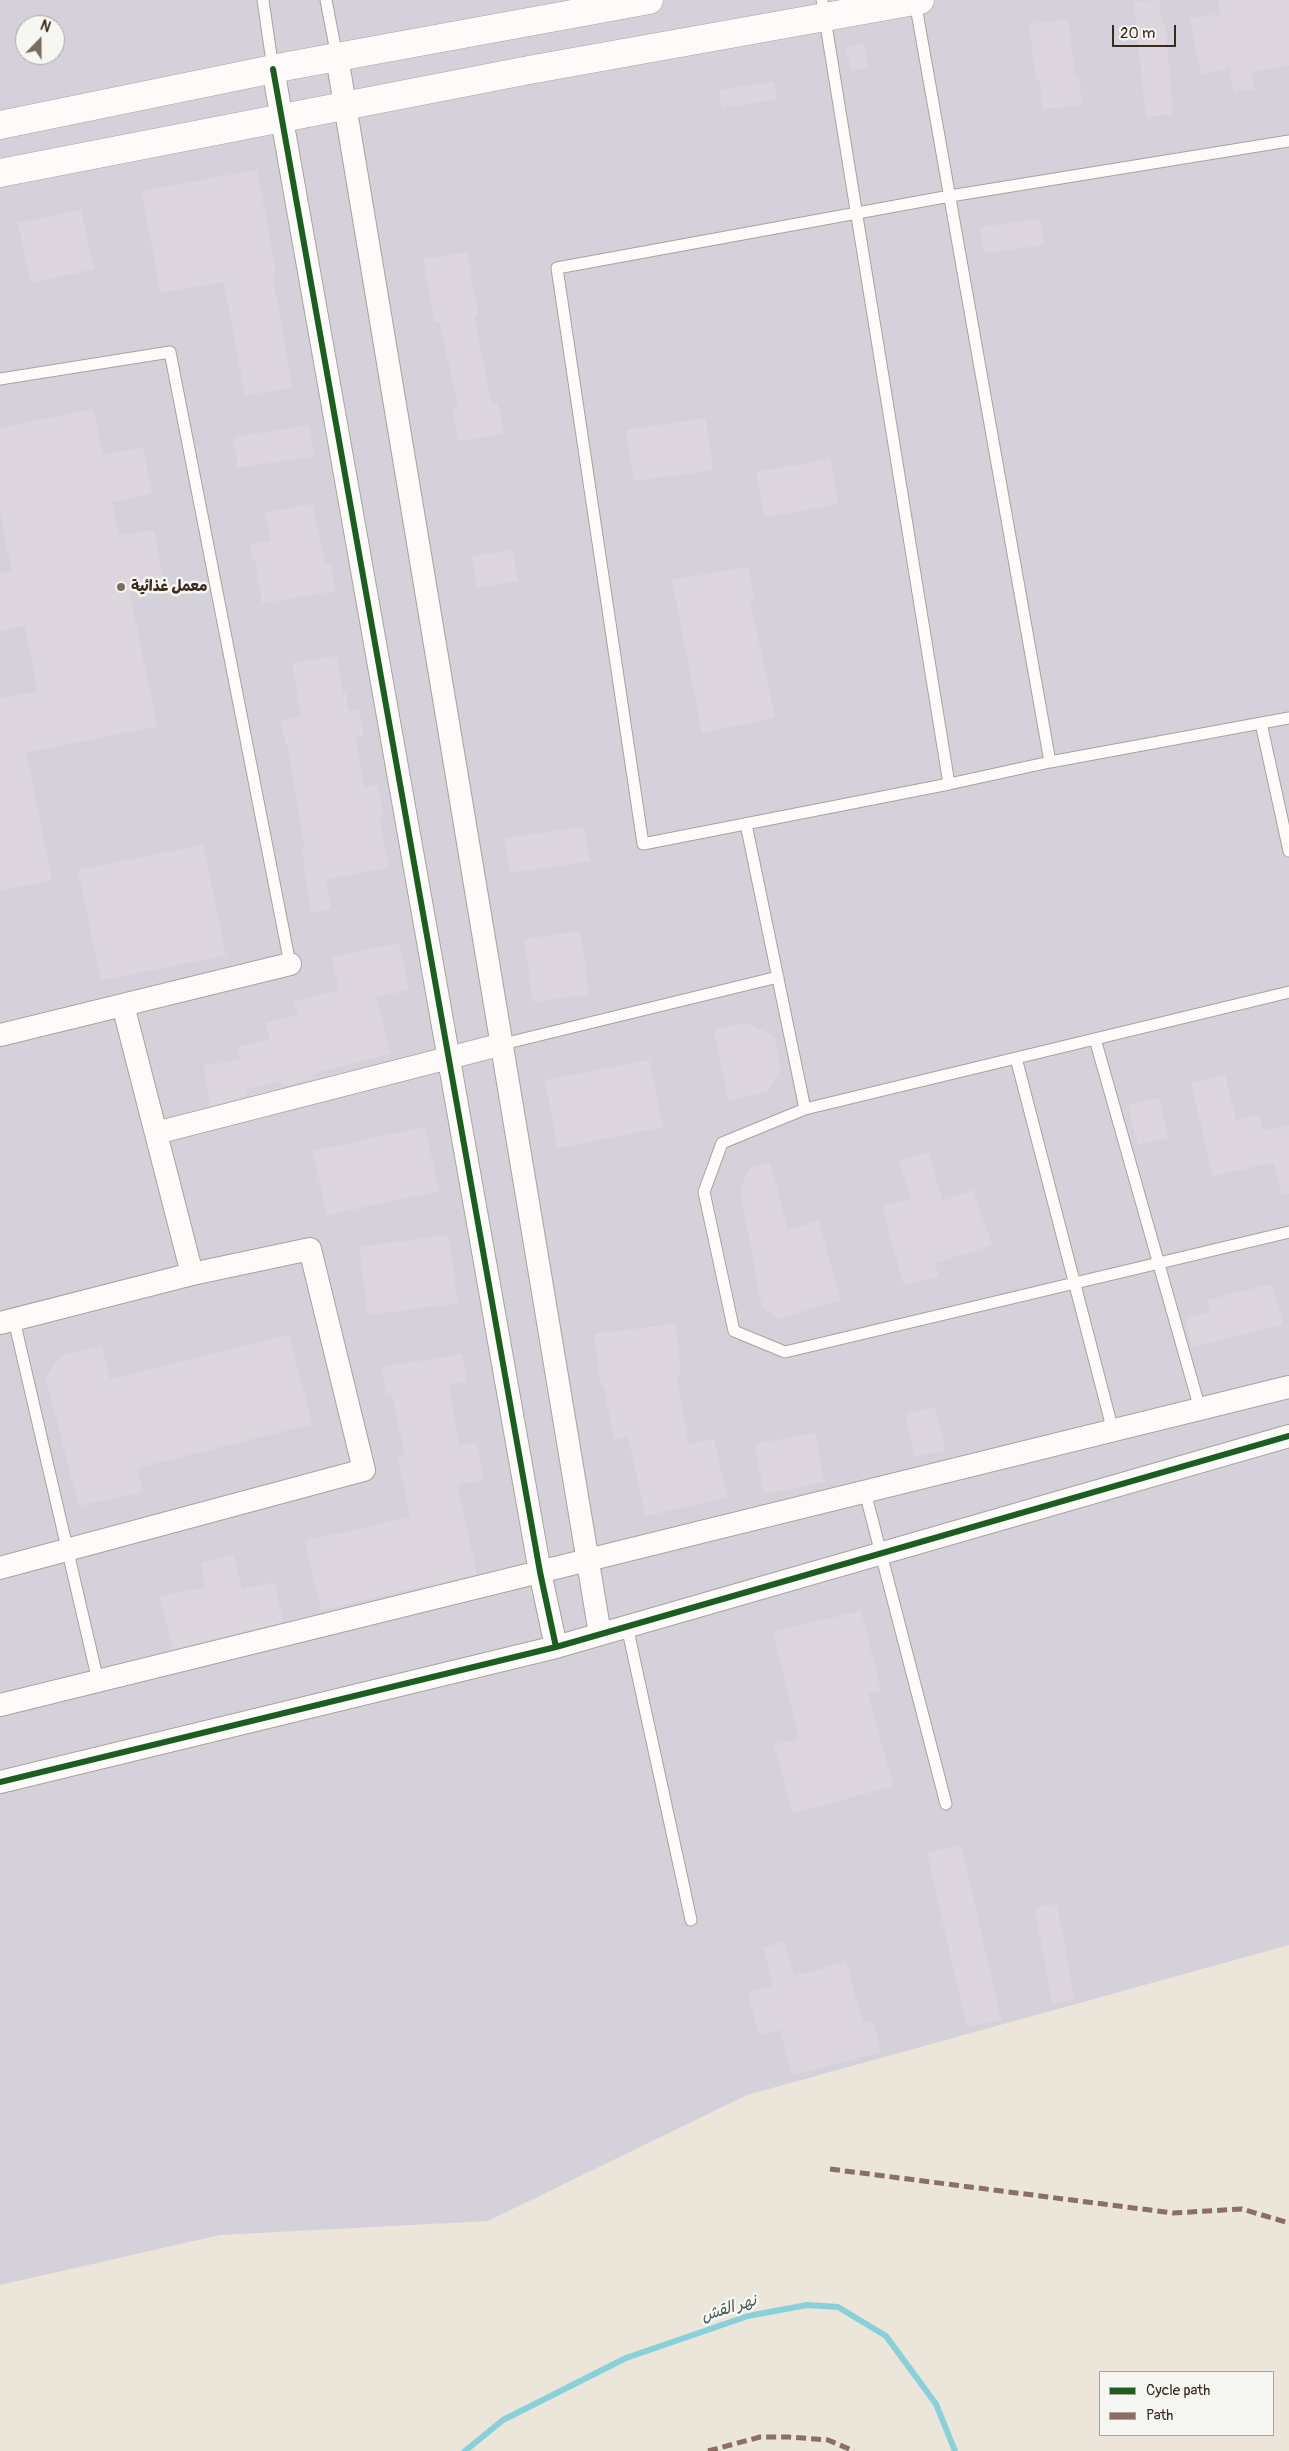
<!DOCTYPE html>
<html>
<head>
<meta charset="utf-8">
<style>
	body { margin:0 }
	#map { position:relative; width:1289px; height:2451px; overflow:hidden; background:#ebe5da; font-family:Pangolin,sans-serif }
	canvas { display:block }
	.legend { position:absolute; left:1099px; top:2371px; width:175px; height:65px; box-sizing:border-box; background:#f6f6f2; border:1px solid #aba49d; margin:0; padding:6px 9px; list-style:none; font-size:15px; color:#3b2a1e }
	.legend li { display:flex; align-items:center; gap:10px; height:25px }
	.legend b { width:25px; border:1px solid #aba49d }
	.north { position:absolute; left:15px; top:15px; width:50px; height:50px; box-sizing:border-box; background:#f6f6f2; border:1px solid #aba49d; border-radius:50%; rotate:22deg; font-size:14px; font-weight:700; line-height:20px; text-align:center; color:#3b2a1e }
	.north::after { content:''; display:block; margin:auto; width:18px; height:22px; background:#796b60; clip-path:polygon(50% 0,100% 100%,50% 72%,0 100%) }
	.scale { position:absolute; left:1112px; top:25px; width:64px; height:22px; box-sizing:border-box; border:2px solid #3b2a1e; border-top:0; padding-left:6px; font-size:15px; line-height:18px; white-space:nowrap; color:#3b2a1e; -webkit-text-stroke:4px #f6f6f2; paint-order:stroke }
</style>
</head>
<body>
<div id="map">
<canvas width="1289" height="2451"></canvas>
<ul class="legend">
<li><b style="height:6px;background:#1b5e20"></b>Cycle path</li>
<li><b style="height:6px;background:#8d6e63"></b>Path</li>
</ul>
<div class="north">N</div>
<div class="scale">20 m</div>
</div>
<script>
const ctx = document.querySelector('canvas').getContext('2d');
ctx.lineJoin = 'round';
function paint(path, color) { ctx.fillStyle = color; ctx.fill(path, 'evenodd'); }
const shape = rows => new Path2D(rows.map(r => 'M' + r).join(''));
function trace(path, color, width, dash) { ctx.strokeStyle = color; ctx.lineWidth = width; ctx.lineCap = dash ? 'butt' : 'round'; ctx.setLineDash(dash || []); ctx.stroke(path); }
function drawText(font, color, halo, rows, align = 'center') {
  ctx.font = font + ' Pangolin,"Playpen Sans Arabic",sans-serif'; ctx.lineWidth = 5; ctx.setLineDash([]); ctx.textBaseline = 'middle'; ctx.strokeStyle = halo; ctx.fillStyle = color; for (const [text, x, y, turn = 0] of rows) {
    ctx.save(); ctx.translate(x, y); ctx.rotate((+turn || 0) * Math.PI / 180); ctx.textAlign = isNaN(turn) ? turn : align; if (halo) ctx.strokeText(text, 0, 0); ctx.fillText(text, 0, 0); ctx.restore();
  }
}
const industrial = shape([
	[0,0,1289,0,1289,1945,747,2095,488,2221,220,2235,0,2285],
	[25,25,55,25,55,55,25,55]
]);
const stream = shape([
	[465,2451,503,2420,626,2358,748,2316,807,2305,838,2307,886,2336,936,2404,955,2451]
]);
const building = shape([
	[1159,0,1162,25,1165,24,1173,114,1146,117,1134,2],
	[1218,0,1289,0,1289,65,1251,72,1254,89,1234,92,1230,68,1201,75,1190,19,1220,14],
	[1068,20,1075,78,1079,77,1082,105,1043,109,1040,80,1036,80,1029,24],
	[863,44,868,67,852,71,846,47],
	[774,82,777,99,722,108,719,90],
	[257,170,276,272,272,273,292,388,245,395,224,282,161,293,141,191],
	[81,210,94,269,31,283,18,223],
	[1040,219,1044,245,984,253,980,227],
	[467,252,478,315,474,316,491,403,498,402,503,434,458,441,453,408,458,408,440,322,435,323,423,259],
	[93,409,103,455,143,447,152,494,112,502,119,536,154,530,164,585,129,591,157,726,26,753,52,880,0,891,0,699,38,691,25,626,0,631,0,574,12,571,0,512,0,428],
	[706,418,713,470,634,481,626,430],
	[309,425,314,456,238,468,233,437],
	[830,459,838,504,765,517,756,472],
	[312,504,325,563,331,563,335,591,262,603,255,560,253,560,250,545,271,541,265,513],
	[513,550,518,581,477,587,472,556],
	[748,567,754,599,750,600,775,718,702,733,672,580],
	[337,656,343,693,346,693,349,711,359,709,364,735,355,737,364,788,378,785,383,815,379,815,389,868,326,879,331,909,311,912,302,850,305,850,288,745,286,746,281,721,301,717,292,663],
	[584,827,590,861,510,873,505,838],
	[203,845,226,955,101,980,78,870],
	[580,931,589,994,533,1002,524,939],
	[399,943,409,990,376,997,391,1054,312,1074,313,1079,282,1086,280,1081,245,1089,246,1096,210,1106,204,1066,240,1060,237,1047,270,1039,266,1023,298,1015,294,1001,339,991,332,957],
	[747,1023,775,1037,780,1070,767,1092,729,1101,714,1030],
	[649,1060,663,1127,558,1148,545,1080],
	[1225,1075,1236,1120,1259,1115,1263,1130,1289,1125,1289,1193,1281,1194,1274,1162,1213,1176,1191,1083],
	[1159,1098,1168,1138,1138,1145,1128,1105],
	[425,1127,439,1191,327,1215,313,1151],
	[928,1153,943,1201,973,1190,992,1245,935,1263,939,1276,904,1286,882,1206,911,1199,899,1161],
	[770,1162,788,1230,818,1221,841,1300,778,1319,762,1307,740,1190,750,1167],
	[448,1235,458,1303,368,1315,359,1247],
	[1272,1284,1283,1324,1192,1347,1185,1318,1211,1312,1207,1300],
	[675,1324,681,1376,676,1377,689,1445,714,1439,727,1497,646,1516,628,1437,614,1440,604,1386,601,1386,594,1334],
	[289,1335,312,1424,137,1468,143,1491,79,1506,46,1378,60,1356,102,1346,110,1379],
	[462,1354,466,1381,449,1384,459,1445,476,1442,483,1480,457,1485,477,1574,321,1610,305,1541,410,1517,398,1456,405,1455,392,1393,387,1394,382,1367],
	[935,1407,945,1450,915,1457,905,1414],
	[815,1433,824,1482,764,1494,755,1444],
	[233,1555,242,1589,274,1582,283,1622,173,1649,160,1597,206,1587,201,1563],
	[861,1611,881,1691,868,1694,893,1786,793,1813,774,1745,799,1738,773,1632],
	[961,1845,1001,2020,967,2027,927,1853],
	[1057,1904,1074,2000,1052,2003,1035,1908],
	[784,1942,794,1976,846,1962,863,2024,873,2022,881,2052,792,2075,780,2030,759,2035,748,1993,774,1986,763,1947]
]);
const service = shape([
	[263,0,273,69],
	[326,0,337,57],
	[822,0,949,784,1050,762,915,1],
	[0,379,170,352,290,964],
	[1261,723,1289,851],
	[1050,762,1289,718],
	[949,784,643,844,557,268,950,196,1289,141],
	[746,824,805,1109,1289,992],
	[1095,1039,1200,1409],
	[503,1044,778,977],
	[1016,1058,1113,1431],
	[805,1109,722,1143,704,1192,734,1331,785,1352,1289,1232],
	[14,1320,98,1681],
	[865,1492,946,1804],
	[627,1626,691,1920]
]);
const minor = shape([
	[337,57,600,1634],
	[273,69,540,1572,556,1647],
	[123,1005,192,1274],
	[0,1035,290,964],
	[156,1133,503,1044],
	[0,1323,192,1274,310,1249,364,1470,0,1568],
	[0,1705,1289,1387],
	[0,1782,556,1647,1289,1436]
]);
const tertiary = shape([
	[0,125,288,66,649,0],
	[0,173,529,70,920,0]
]);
const quiet = shape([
	[830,2169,1173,2213,1242,2209,1289,2223],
	[708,2451,760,2437,789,2437,828,2440,854,2451]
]);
const cycleway = shape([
	[273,69,540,1572,556,1647],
	[0,1782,556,1647,1289,1436]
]);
const markers = [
	[121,587,5,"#796b60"]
];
const poiNames = [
	["معمل غذائية",131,587]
];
const waterNames = [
	["نهر القش",729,2309,-17]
];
paint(industrial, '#d5d1db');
trace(stream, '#88d0da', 6);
paint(building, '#ded6de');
trace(service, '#a8a29b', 13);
trace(minor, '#a8a29b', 24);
trace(tertiary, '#a8a29b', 29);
trace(service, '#fcfbf9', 11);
trace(minor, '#fcfbf9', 22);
trace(tertiary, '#fcfbf9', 28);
trace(quiet, '#8d6e63', 5, [10, 5]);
trace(cycleway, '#1b5e20', 6);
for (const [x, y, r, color] of markers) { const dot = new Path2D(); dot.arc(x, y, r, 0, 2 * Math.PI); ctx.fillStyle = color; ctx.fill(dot); trace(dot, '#f6f6f2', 2); }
drawText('bold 15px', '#3b2a1e', '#f6f6f2', poiNames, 'left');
drawText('italic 16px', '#465956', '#f6f6f2', waterNames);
</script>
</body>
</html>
